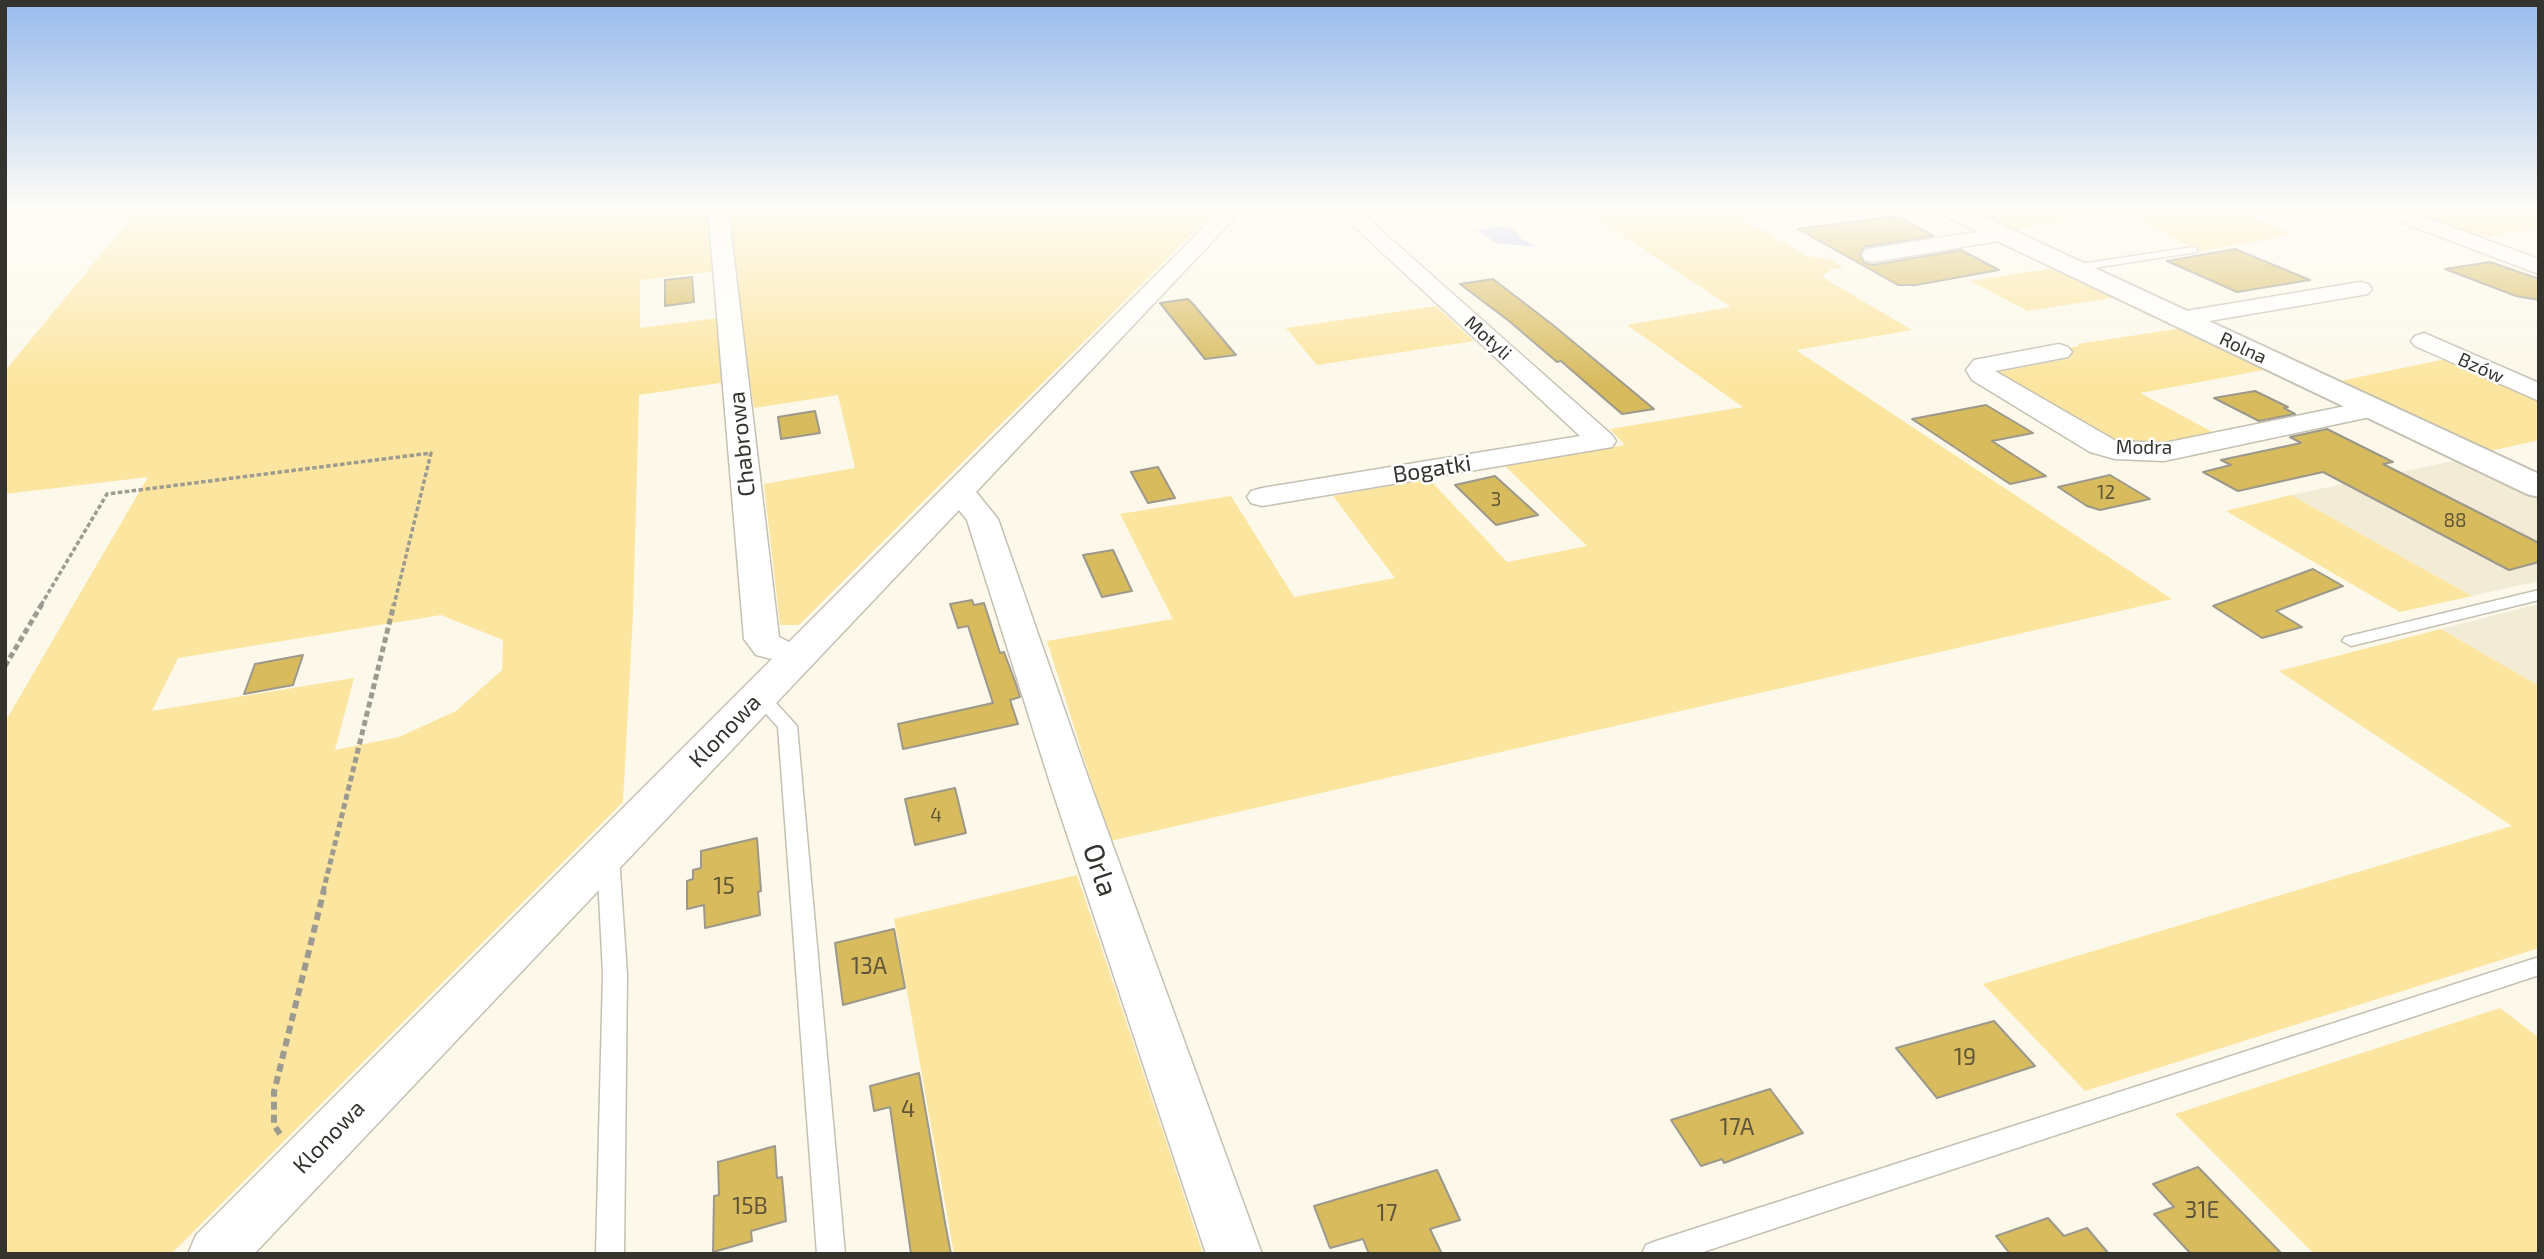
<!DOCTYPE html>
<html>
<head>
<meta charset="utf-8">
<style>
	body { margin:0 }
	#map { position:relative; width:2544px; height:1259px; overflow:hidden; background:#fcf8ea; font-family:"Exo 2",sans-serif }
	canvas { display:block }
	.frame { position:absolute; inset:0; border:7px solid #35332e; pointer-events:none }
</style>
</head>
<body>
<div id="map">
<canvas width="2544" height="1259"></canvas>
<div class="frame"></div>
</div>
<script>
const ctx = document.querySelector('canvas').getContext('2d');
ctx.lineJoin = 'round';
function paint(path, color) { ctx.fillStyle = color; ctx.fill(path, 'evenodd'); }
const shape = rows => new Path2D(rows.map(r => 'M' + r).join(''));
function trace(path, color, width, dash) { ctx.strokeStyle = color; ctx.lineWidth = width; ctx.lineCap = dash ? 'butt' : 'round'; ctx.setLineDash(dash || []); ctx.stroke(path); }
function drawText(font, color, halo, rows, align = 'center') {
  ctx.font = font + ' "Exo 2",sans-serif'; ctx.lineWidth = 5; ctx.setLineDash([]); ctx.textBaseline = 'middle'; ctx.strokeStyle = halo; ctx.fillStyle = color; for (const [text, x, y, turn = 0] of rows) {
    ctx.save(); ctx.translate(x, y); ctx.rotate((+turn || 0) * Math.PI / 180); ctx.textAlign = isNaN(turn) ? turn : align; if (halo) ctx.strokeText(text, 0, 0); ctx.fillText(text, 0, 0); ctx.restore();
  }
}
const built = shape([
	[2458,460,2539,498,2539,581,2472,596,2291,495],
	[2539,604,2539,686,2441,629]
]);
const green = shape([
	[139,208,713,208,719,271,640,280,640,328,719,318,726,382,639,395,633,614,623,802,171,1254,5,1254,5,722,148,477,5,494,5,371],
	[441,615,503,640,502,670,456,711,399,737,335,750,354,678,152,711,178,658],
	[787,208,1218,208,799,625,780,625,764,484,855,468,838,395,754,408,731,254,729,214],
	[1581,208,1724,208,1807,256,1829,259,1844,268,1832,269,1822,277,1912,330,1796,350,2172,599,1110,841,1047,641,1173,619,1120,514,1231,496,1294,597,1395,578,1333,496,1429,479,1507,562,1587,546,1505,466,1625,445,1610,429,1743,407,1627,325,1731,307],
	[1976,208,2228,208,2294,235,2199,251,2123,211,2017,229,2016,233],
	[2390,208,2521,208,2539,214,2539,228,2476,239],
	[2054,268,2117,297,2028,311,1970,281],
	[1436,306,1474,341,1317,365,1286,328],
	[2183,328,2269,369,2140,393,2218,435,2156,448,2128,446,2094,437,1997,378,1998,372,2072,358,2057,350,2079,346,2078,344],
	[2446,359,2539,399,2539,440,2486,452,2335,382],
	[2291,495,2472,596,2400,612,2226,511],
	[2441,629,2539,686,2539,948,2085,1091,1983,984,2512,826,2279,671],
	[1077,875,1167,1144,1203,1254,954,1254,894,919],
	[2500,1008,2539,1038,2539,1254,2314,1254,2175,1114]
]);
const water = shape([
	[1501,226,1515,230,1520,238,1536,247,1496,243,1477,230]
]);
const building = shape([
	[1897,216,1934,236,1864,247,1860,254,1864,263,1873,265,1961,250,1999,270,1916,285,1898,285,1798,229,1897,216],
	[2235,249,2310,280,2237,292,2167,261,2235,249],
	[2490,262,2539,279,2539,300,2516,296,2445,269,2490,262],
	[692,277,694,302,665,306,665,280,692,277],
	[1493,279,1553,325,1654,409,1622,414,1561,361,1557,362,1509,321,1460,284,1493,279],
	[1188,299,1193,304,1236,355,1205,359,1160,303,1188,299],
	[2255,391,2288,407,2284,408,2295,414,2259,421,2214,398,2255,391],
	[1986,405,2033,433,1992,441,2046,476,2010,484,1912,419,1986,405],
	[815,411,820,433,781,439,778,417,815,411],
	[2327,429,2393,462,2383,464,2539,543,2539,562,2509,570,2323,472,2238,491,2203,472,2231,465,2221,460,2301,443,2290,437,2327,429],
	[1158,467,1175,498,1148,503,1131,472,1158,467],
	[2110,475,2150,499,2100,510,2087,506,2058,487,2110,475],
	[1495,476,1538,515,1496,525,1455,485,1495,476],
	[1113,550,1132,591,1102,597,1083,555,1113,550],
	[2313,569,2343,586,2276,611,2302,627,2262,638,2213,606,2313,569],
	[972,600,974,605,984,603,1000,653,1004,652,1016,684,1020,697,1010,700,1018,724,903,749,898,724,993,703,968,626,958,628,950,604,972,600],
	[303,655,293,685,244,694,255,664,303,655],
	[955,788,966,833,915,845,905,799,955,788],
	[757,838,761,891,758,892,760,915,705,928,704,905,687,909,687,881,693,879,693,870,701,868,701,851,757,838],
	[894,929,905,988,843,1005,835,943,894,929],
	[1994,1021,2035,1066,1937,1098,1896,1048,1994,1021],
	[919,1073,946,1228,951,1254,911,1254,890,1107,874,1111,870,1086,919,1073],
	[1770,1089,1803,1133,1724,1163,1722,1159,1701,1166,1671,1120,1770,1089],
	[775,1146,777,1178,782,1177,786,1221,751,1231,752,1241,713,1252,714,1196,719,1195,718,1162,775,1146],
	[2198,1167,2282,1254,2191,1254,2154,1214,2174,1207,2153,1184,2198,1167],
	[1437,1170,1460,1220,1430,1229,1442,1254,1369,1254,1363,1239,1330,1248,1314,1206,1437,1170],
	[2048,1218,2064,1236,2087,1228,2109,1254,2010,1254,1996,1236,2048,1218]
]);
const pathFar2 = shape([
	[41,605,107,494,431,453,394,605]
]);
const pathFar1 = shape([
	[5,666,42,604],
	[323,892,394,604]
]);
const path = shape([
	[280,1134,274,1125,274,1092,324,890]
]);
const service = shape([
	[2193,247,2197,248,2197,252,2074,271,2068,268,2074,265,2193,247],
	[2539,590,2539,600,2351,646,2342,641,2345,637,2539,590],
	[759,690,766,692,797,726,845,1254,817,1254,778,727,750,696,759,690],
	[608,848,616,851,619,856,627,974,624,1254,596,1254,603,974,597,856,600,851,608,848],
	[2539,957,2539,975,1697,1254,1642,1254,1646,1245,1656,1241,2539,957]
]);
const minor = shape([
	[708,208,728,208,779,637,789,642,1223,208,1244,208,976,492,998,519,1090,783,1262,1254,1206,1254,1050,783,967,520,959,510,254,1254,188,1254,196,1235,772,659,756,655,744,639,708,208],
	[1334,208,1356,208,1612,435,1616,441,1612,447,1262,506,1251,503,1247,497,1251,491,1262,488,1580,436,1334,208],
	[2371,208,2400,208,2539,259,2539,274,2374,212,2371,208],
	[2002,228,2010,229,2013,234,2010,239,1873,262,1865,260,1862,255,1865,250,1873,248,2002,228],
	[2360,282,2368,284,2372,289,2368,294,2180,326,2171,324,2168,319,2171,314,2180,312,2360,282],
	[2424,333,2539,383,2539,401,2415,346,2411,341,2415,336,2424,333],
	[2059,344,2068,347,2072,352,2068,357,1995,371,2116,441,2164,443,2370,401,2380,403,2384,409,2380,415,2370,417,2164,461,2115,459,2090,452,1972,380,1966,370,1974,360,2059,344]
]);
const tertiary = shape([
	[1936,208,1965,208,2539,474,2539,497,2527,494,1939,213,1936,208]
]);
const farStreetnames = [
	["Motyli",1488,338,42],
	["Rolna",2243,348,25],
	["Bzów",2481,368,24],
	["Modra",2144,448]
];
const numberNames = [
	["12",2106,493],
	["3",1496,500],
	["88",2455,521],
	["4",936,816]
];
const streetNames = [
	["Chabrowa",742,444,-96],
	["Bogatki",1432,469,-9],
	["Klonowa",725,731,-46],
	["Klonowa",329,1137,-46]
];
const nearNumbernames = [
	["15",724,886],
	["13A",869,966],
	["19",1965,1057],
	["4",908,1109],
	["17A",1737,1127],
	["15B",750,1206],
	["31E",2202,1210],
	["17",1387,1213]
];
const nearStreetnames = [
	["Orla",1100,870,71]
];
paint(built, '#f2ebd6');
paint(green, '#fce59e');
paint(water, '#bec2f4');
paint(building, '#d8bb5d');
trace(building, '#9c988b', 2);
trace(service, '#c4c0b3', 3);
trace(minor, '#c4c0b3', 3);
trace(tertiary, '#c4c0b3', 4);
trace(pathFar2, '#9d9a91', 3.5, [4.5, 2.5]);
trace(pathFar1, '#9d9a91', 5, [6, 3.5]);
trace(path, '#9d9a91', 6, [8, 5]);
paint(service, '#fff');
paint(minor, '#fff');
paint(tertiary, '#fff');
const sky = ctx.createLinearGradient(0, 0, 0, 384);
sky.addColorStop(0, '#97baed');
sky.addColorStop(0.54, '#fefcf6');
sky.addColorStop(1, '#fefcf600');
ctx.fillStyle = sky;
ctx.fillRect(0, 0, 2544, 384);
drawText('19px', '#35332e', '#fff', farStreetnames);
drawText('19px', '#5e553a', null, numberNames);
drawText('23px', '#35332e', '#fff', streetNames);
drawText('23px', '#5e553a', null, nearNumbernames);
drawText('28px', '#35332e', '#fff', nearStreetnames);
</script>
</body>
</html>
